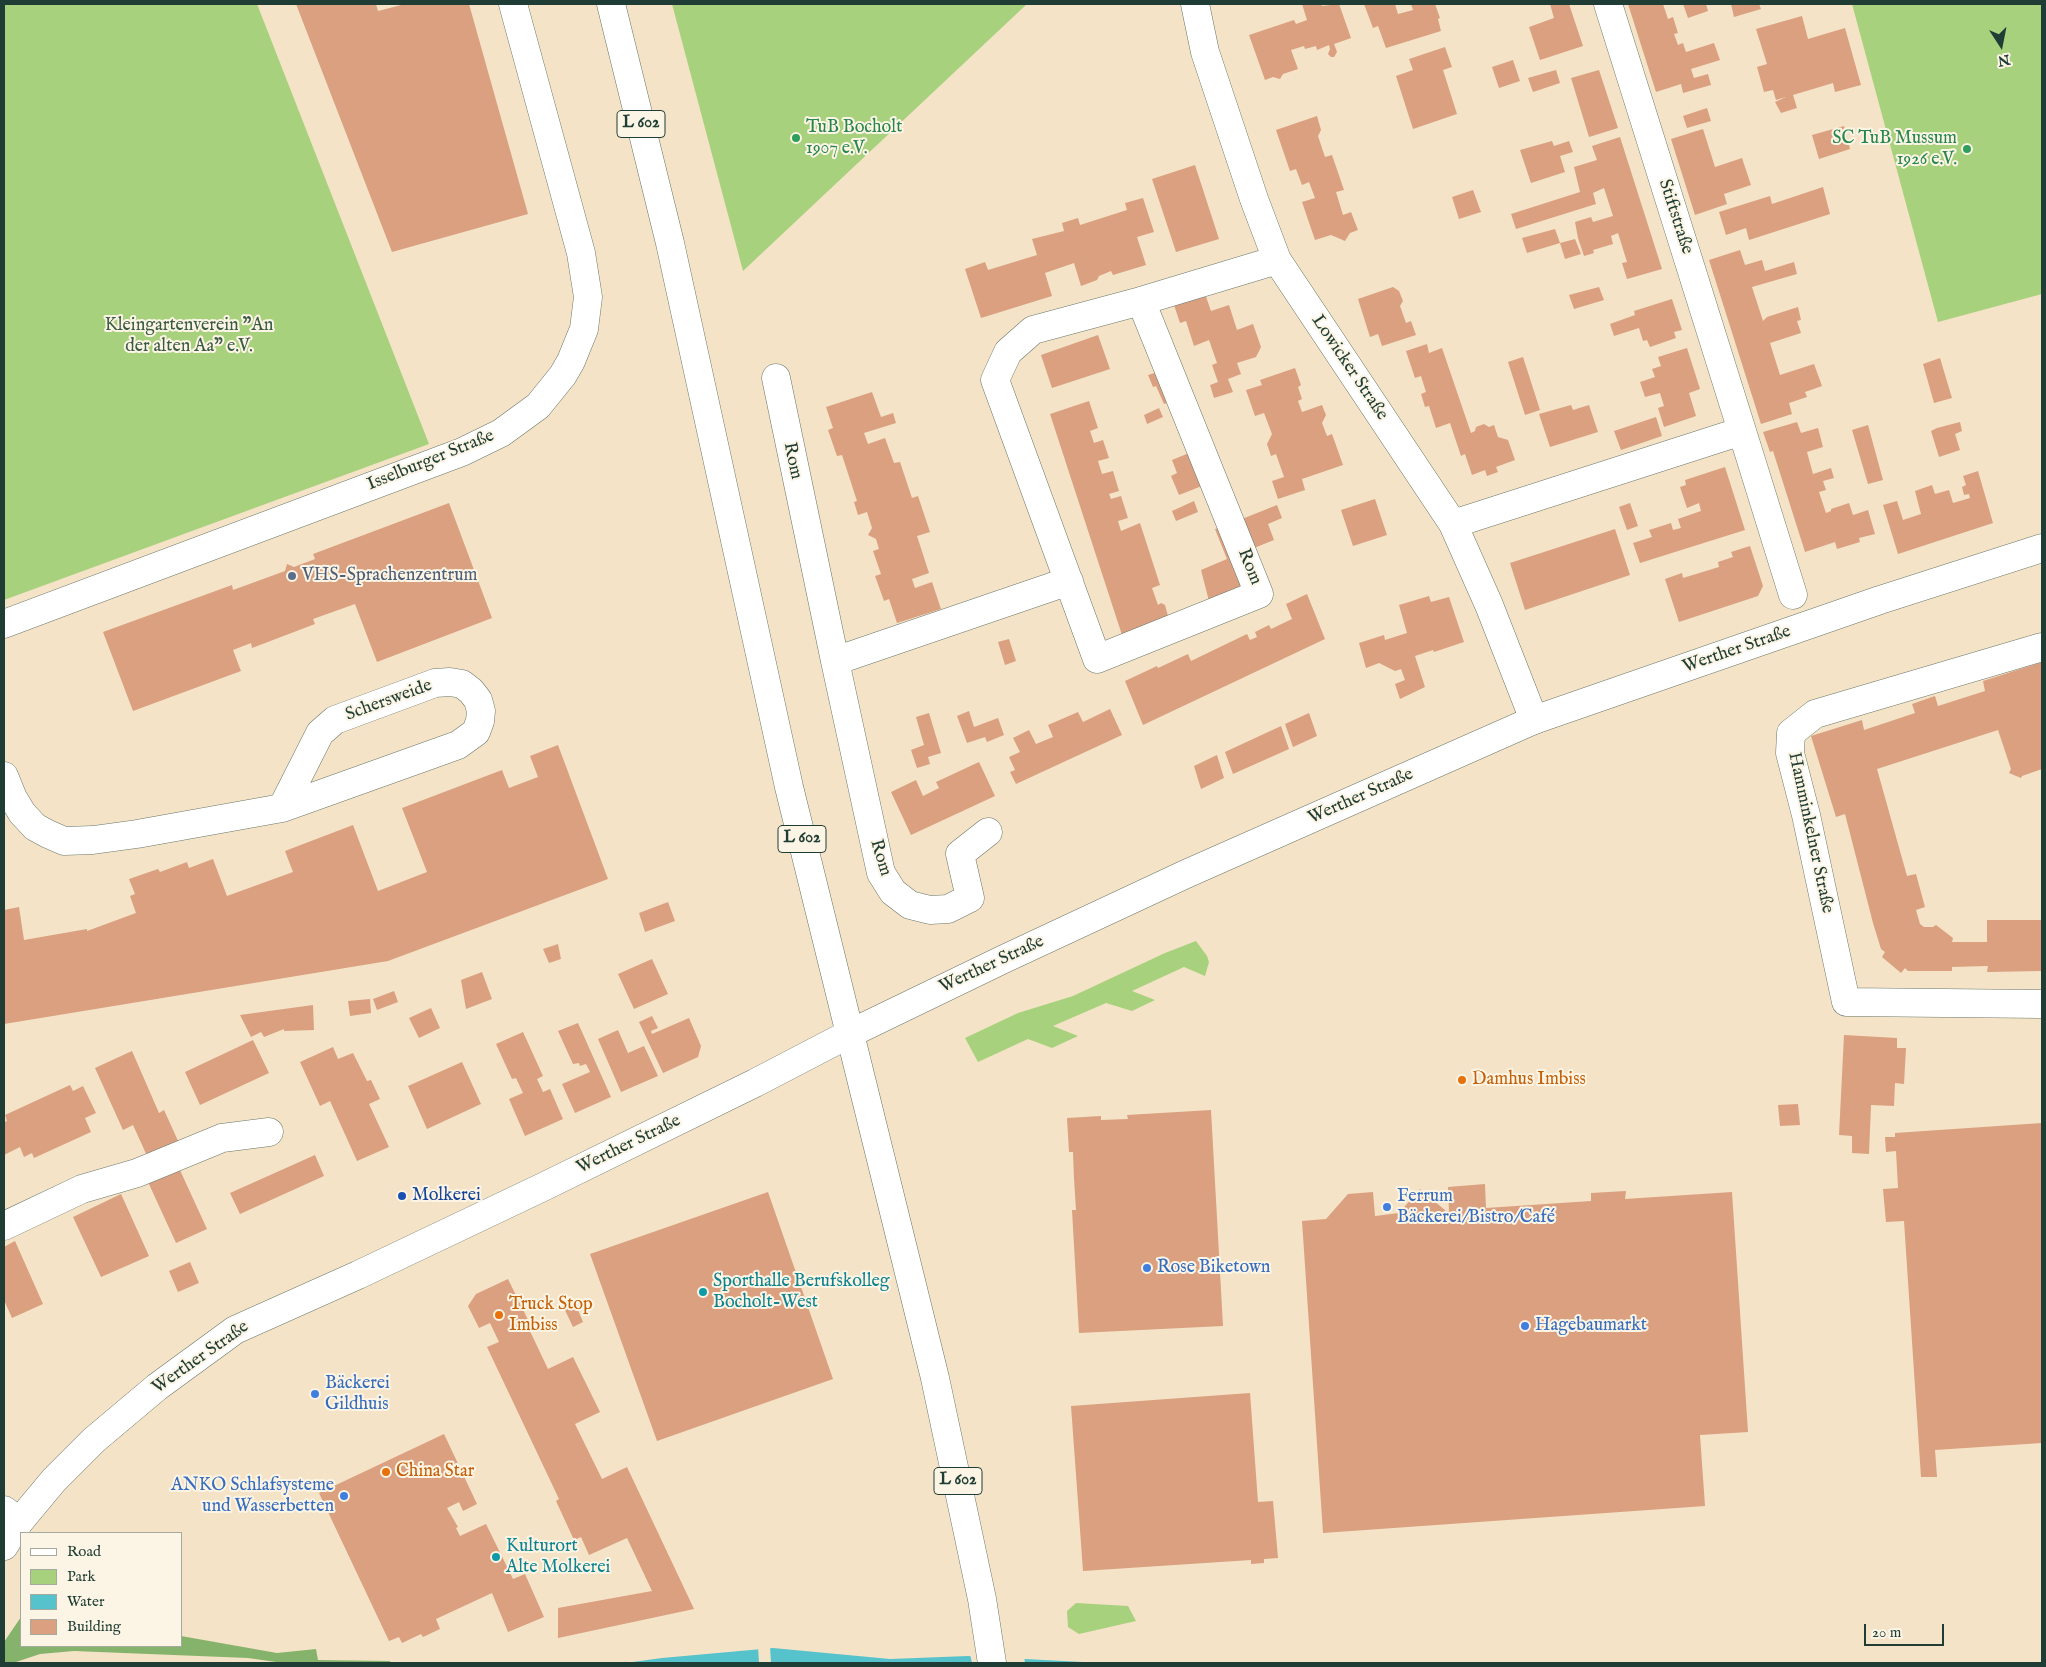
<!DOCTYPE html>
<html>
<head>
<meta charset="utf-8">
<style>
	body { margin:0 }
	#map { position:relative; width:2046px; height:1667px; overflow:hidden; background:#f4e3c7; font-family:"IM FELL English",serif }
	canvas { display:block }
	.frame { position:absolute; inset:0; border:5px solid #1f3d34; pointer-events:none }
	.legend { position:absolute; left:20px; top:1532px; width:162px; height:115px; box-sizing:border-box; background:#fcf5e5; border:1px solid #a4ab9e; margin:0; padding:6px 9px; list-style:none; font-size:15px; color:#1f3d34 }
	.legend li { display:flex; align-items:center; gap:10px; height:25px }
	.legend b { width:25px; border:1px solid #a4ab9e }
	.north { position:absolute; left:1976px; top:20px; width:50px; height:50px; -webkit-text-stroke:4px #fcf5e5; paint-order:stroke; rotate:169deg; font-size:14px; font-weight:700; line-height:20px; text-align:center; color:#1f3d34 }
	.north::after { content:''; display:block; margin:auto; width:18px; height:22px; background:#1f3d34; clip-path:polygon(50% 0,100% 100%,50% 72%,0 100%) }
	.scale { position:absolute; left:1864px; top:1624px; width:80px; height:22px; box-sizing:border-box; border:2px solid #1f3d34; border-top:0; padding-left:6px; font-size:15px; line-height:18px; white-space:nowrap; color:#1f3d34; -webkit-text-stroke:4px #fcf5e5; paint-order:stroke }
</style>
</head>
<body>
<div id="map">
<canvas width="2046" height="1667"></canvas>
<div class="frame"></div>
<ul class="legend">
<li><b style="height:6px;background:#fff"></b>Road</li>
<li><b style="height:14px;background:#a8d17d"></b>Park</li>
<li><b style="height:14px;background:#56c3cc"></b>Water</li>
<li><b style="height:14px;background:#daa080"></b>Building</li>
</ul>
<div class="north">N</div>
<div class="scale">20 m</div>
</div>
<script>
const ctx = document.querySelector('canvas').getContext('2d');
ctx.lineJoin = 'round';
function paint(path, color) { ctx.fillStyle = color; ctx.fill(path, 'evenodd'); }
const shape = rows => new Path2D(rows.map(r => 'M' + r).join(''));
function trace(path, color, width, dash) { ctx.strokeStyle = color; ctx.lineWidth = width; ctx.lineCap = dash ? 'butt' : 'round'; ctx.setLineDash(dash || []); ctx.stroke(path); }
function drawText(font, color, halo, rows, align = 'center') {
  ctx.font = font + ' "IM FELL English",serif'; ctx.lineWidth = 4; ctx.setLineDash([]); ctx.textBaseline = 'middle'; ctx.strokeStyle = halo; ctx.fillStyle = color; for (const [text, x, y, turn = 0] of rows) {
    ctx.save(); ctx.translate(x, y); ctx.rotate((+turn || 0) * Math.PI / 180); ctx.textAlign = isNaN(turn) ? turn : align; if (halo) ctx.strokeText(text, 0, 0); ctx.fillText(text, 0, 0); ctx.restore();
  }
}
const green = shape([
	[4,4,257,4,429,444,4,600],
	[672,4,1027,4,743,271],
	[1852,4,2042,4,2042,294,1938,322],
	[1196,941,1207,956,1209,962,1205,976,1184,967,1132,991,1155,1000,1132,1011,1106,1003,1053,1026,1078,1036,1052,1048,1028,1039,978,1062,965,1038,1018,1013,1073,996,1165,953],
	[1076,1603,1128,1606,1136,1621,1079,1634,1068,1627,1067,1611]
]);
const forest = shape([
	[21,1617,21,1646,181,1646,181,1636,277,1653,316,1649,318,1660,390,1661,391,1663,283,1663,248,1658,74,1651,40,1654,13,1663,4,1663,4,1642]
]);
const water = shape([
	[773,1648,890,1659,968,1656,1102,1663,625,1663,662,1658]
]);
const pier = shape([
	[758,1646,770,1646,771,1663,759,1663],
	[970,1654,1024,1656,1025,1663,972,1663]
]);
const building = shape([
	[296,4,376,4,378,11,405,4,469,4,528,214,392,252],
	[1302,4,1321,4,1322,6,1339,4,1351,38,1334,44,1337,52,1334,57,1331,57,1328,54,1330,49,1329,45,1317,50,1316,46,1305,49,1304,46,1291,50,1298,69,1283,74,1280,79,1273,77,1265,80,1249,35,1294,20,1296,24,1307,20],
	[1364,4,1395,4,1398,14,1413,10,1411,4,1435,4,1440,18,1438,19,1441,31,1386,48,1378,26,1373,28],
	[1550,4,1569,4,1583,46,1540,60,1529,27,1554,18],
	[1628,4,1663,4,1668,19,1673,17,1678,33,1674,34,1678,45,1683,43,1686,52,1714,43,1720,60,1691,69,1694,78,1708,74,1711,85,1683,93,1681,84,1656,92],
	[1683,4,1706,4,1708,11,1688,18],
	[1731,4,1759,4,1761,9,1734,17],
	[1802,16,1808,39,1845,28,1861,85,1835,92,1833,83,1793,95,1797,108,1781,113,1775,102,1786,97,1776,100,1773,90,1764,92,1757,67,1767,64,1756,29],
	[1445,47,1452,67,1443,70,1457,114,1413,129,1396,76,1413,70,1409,59],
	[1513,60,1520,81,1499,88,1492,67],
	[1556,70,1560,83,1533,92,1528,78],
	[1599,70,1618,128,1589,137,1571,78],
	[1707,108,1711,121,1687,128,1683,116],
	[1317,116,1321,130,1318,136,1325,157,1332,155,1344,190,1336,192,1343,215,1351,212,1358,230,1350,233,1345,241,1331,235,1315,240,1302,202,1315,198,1309,182,1302,185,1296,169,1290,171,1276,130],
	[1844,126,1850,149,1819,159,1812,135],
	[1703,129,1715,167,1742,158,1751,185,1724,194,1727,204,1695,215,1671,139],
	[1620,137,1662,269,1627,279,1622,263,1627,262,1618,233,1611,236,1613,244,1593,250,1594,253,1584,256,1578,238,1575,222,1591,217,1593,222,1613,216,1604,188,1593,193,1596,204,1516,229,1511,214,1580,192,1574,167,1597,160,1592,146],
	[1552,141,1554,146,1569,141,1573,152,1560,156,1565,172,1531,183,1520,150],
	[1195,165,1219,239,1176,252,1152,179],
	[1823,187,1830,214,1749,240,1746,228,1726,235,1719,212,1770,196,1772,204],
	[1473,190,1481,212,1459,219,1452,197],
	[1143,198,1154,232,1137,237,1146,265,1113,275,1111,271,1099,276,1097,280,1081,286,1074,263,1045,273,1052,296,981,318,965,269,985,262,988,270,1037,255,1032,239,1064,231,1062,223,1078,218,1080,225,1127,210,1125,203],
	[1555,229,1560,243,1527,253,1522,238],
	[1575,239,1581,254,1565,259,1560,243],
	[1740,250,1745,265,1762,260,1765,271,1794,262,1797,274,1752,287,1763,321,1767,317,1798,307,1801,320,1797,321,1801,333,1770,343,1780,375,1814,364,1822,386,1805,392,1807,397,1789,403,1792,414,1761,424,1709,260],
	[1393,287,1399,291,1403,301,1400,306,1406,323,1411,321,1416,335,1382,346,1378,334,1370,337,1358,299],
	[1599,287,1604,300,1574,309,1569,295],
	[1205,294,1211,311,1229,305,1237,330,1253,324,1261,347,1256,357,1237,363,1241,374,1228,379,1233,392,1214,398,1210,385,1218,382,1212,365,1217,363,1209,340,1194,346,1186,321,1180,323,1173,302],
	[1672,299,1682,330,1674,332,1676,338,1650,347,1647,340,1643,341,1639,328,1614,336,1610,324,1635,315,1634,311],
	[1098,335,1110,369,1052,388,1041,355],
	[1427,344,1429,353,1442,348,1471,433,1475,431,1476,427,1484,424,1489,427,1494,425,1498,437,1508,440,1515,460,1496,467,1498,472,1487,476,1485,470,1472,475,1465,454,1461,456,1450,423,1436,428,1429,406,1425,407,1421,394,1426,392,1421,376,1415,378,1406,351],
	[1687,348,1700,389,1689,393,1696,416,1664,427,1658,408,1664,406,1660,393,1645,397,1640,382,1655,377,1652,369,1661,366,1658,357],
	[1523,357,1540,410,1525,415,1508,362],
	[1940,358,1952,398,1934,403,1923,364],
	[1295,368,1301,385,1298,387,1302,399,1298,401,1302,412,1322,405,1326,415,1322,423,1327,436,1332,434,1343,465,1302,479,1305,490,1278,499,1272,481,1284,477,1276,454,1271,456,1267,444,1272,434,1264,413,1255,416,1246,390,1262,385,1260,380],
	[1161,371,1173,401,1164,404,1156,386,1153,387,1148,375],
	[872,392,881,417,893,413,896,423,864,433,868,444,885,438,894,463,900,462,912,498,918,496,930,532,917,536,929,573,912,579,915,588,932,582,941,609,897,623,889,599,884,601,875,576,881,574,873,551,879,549,876,539,868,535,872,528,867,512,858,515,854,502,857,501,842,455,837,456,828,430,833,428,826,407],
	[1089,401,1098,428,1090,431,1094,443,1103,440,1109,458,1098,461,1102,474,1113,471,1119,491,1109,494,1111,499,1121,496,1128,518,1118,521,1121,531,1140,523,1160,585,1152,588,1158,605,1161,603,1165,605,1168,616,1122,635,1050,414],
	[1571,405,1573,410,1589,405,1598,432,1550,447,1539,414],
	[1159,408,1163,417,1147,424,1144,415],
	[1656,417,1662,436,1621,450,1614,431],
	[1797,422,1801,433,1818,428,1823,447,1807,452,1813,474,1831,468,1834,478,1823,481,1826,490,1819,492,1826,513,1831,511,1831,509,1849,503,1853,515,1868,510,1875,534,1859,538,1860,542,1837,549,1835,542,1805,552,1773,451,1770,452,1763,432],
	[1960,422,1962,431,1955,434,1960,450,1939,457,1931,431,1937,428],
	[1868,425,1883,480,1868,484,1852,430],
	[1194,451,1202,486,1179,495,1171,476,1177,473,1172,460],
	[1725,467,1745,530,1640,563,1633,543,1652,537,1649,530,1671,523,1673,530,1681,528,1678,519,1701,511,1699,503,1687,508,1680,487,1686,485,1685,480],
	[1978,471,1993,523,1898,554,1883,505,1897,501,1903,520,1921,514,1915,491,1932,485,1935,494,1949,490,1953,503,1970,498,1969,494,1964,495,1962,487,1966,485,1963,476],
	[1375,499,1387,535,1353,546,1341,510],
	[1194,501,1198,512,1176,521,1172,511],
	[449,503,492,618,377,662,355,604,313,619,315,624,252,648,251,643,233,650,241,671,133,711,103,632,232,585,233,590,285,571,287,564,294,567,315,559,313,554],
	[1630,503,1638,526,1627,530,1619,507],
	[1277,505,1282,518,1268,524,1274,540,1254,548,1242,519],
	[1224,526,1248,587,1209,601,1201,570,1227,559,1215,529],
	[1615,529,1630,575,1525,610,1510,563],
	[1750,546,1763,586,1758,596,1679,622,1665,579,1682,573,1683,578,1719,567,1718,562,1733,557,1731,552],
	[1307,594,1325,639,1143,725,1125,681,1157,666,1158,668,1188,654,1191,661,1247,634,1250,640,1257,637,1255,632,1269,625,1271,629,1292,619,1286,604],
	[1429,596,1431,602,1449,597,1464,642,1434,652,1433,650,1415,656,1425,687,1400,699,1395,684,1405,680,1401,669,1395,671,1379,663,1366,668,1359,643,1384,635,1385,640,1407,633,1399,605],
	[1009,639,1016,661,1005,665,998,642],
	[2042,662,2042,769,2022,776,2021,778,2009,773,2011,769,1998,730,1877,769,1907,876,1916,874,1925,907,1916,910,1920,924,1924,927,1933,927,1936,925,1953,938,1952,942,1987,942,1987,920,2042,920,2042,971,1987,972,1988,966,1952,967,1952,971,1908,971,1905,968,1901,973,1882,957,1885,952,1881,949,1873,923,1845,814,1836,817,1811,736,1862,720,1864,730,1915,713,1912,704,1935,696,1938,706,1985,691,1983,681],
	[1110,709,1122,735,1016,784,1010,772,1015,770,1009,757,1020,752,1013,738,1029,730,1036,744,1053,737,1048,725,1078,712,1083,722],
	[969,711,974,727,998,718,1004,735,987,742,985,737,967,743,957,716],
	[929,713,941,753,928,757,930,764,917,768,911,750,924,745,916,717],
	[1309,713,1317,736,1293,747,1285,724],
	[1281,726,1289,749,1233,774,1225,752],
	[558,745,608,879,388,961,4,1024,4,910,19,907,24,940,87,929,87,931,136,913,130,896,135,894,129,879,158,869,160,872,187,862,189,868,213,859,227,896,293,872,285,851,353,825,378,891,427,872,402,808,502,770,509,788,538,777,530,756],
	[1217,755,1224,778,1201,789,1194,766],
	[979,762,995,796,911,835,891,792,916,780,923,796,939,788,936,782],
	[668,902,675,921,645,932,639,913],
	[558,944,561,959,549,963,543,949],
	[652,959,668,994,634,1009,618,974],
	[482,972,492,999,466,1009,461,980],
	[394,991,398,1002,377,1010,373,999],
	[370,999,371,1013,350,1016,348,1001],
	[313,1005,314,1030,284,1031,284,1029,264,1037,261,1032,251,1037,240,1015],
	[431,1008,440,1028,419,1038,409,1018],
	[652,1016,658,1028,651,1031,652,1034,689,1018,701,1046,698,1057,663,1073,639,1022],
	[578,1023,611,1097,575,1113,562,1084,590,1072,586,1064,580,1066,579,1063,573,1064,558,1031],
	[618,1030,628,1053,644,1046,658,1076,621,1092,598,1039],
	[523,1032,543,1076,537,1079,543,1092,550,1089,563,1119,525,1136,509,1099,523,1093,516,1078,512,1079,496,1044],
	[1844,1035,1897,1038,1897,1048,1906,1048,1904,1084,1895,1083,1894,1106,1871,1105,1869,1154,1852,1153,1852,1136,1839,1135],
	[253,1040,269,1073,200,1105,185,1072],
	[333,1047,338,1059,353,1053,367,1081,371,1080,380,1099,369,1104,389,1147,357,1161,330,1101,320,1106,300,1062],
	[132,1051,159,1113,164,1110,179,1143,148,1158,133,1125,123,1130,95,1068],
	[462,1062,481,1104,427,1129,408,1086],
	[70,1085,73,1091,83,1086,96,1113,85,1118,91,1132,34,1158,32,1153,24,1157,20,1147,4,1155,4,1122,7,1121,5,1115],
	[1798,1104,1800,1125,1780,1126,1778,1105],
	[1211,1110,1223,1326,1079,1333,1072,1210,1076,1210,1074,1178,1073,1152,1069,1152,1067,1118,1101,1116,1101,1120,1128,1119,1127,1115],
	[2042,1123,2042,1443,1935,1450,1937,1477,1921,1477,1904,1221,1886,1222,1883,1189,1898,1188,1896,1151,1886,1152,1885,1137,1895,1137,1895,1133],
	[315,1155,324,1176,240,1214,230,1193],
	[179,1168,207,1229,176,1243,148,1182],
	[1485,1184,1486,1208,1591,1201,1591,1193,1626,1191,1625,1199,1732,1192,1748,1432,1700,1435,1705,1506,1323,1533,1302,1221,1326,1219,1348,1194,1373,1192,1375,1216,1399,1213,1420,1189,1446,1211,1449,1211,1448,1187],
	[768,1192,833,1379,657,1441,590,1254],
	[121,1194,149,1256,101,1277,73,1217],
	[15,1241,43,1304,12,1318,4,1300,4,1247],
	[190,1262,199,1283,178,1292,169,1271],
	[508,1279,531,1326,528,1327,548,1369,573,1357,600,1412,575,1424,602,1479,627,1467,694,1609,558,1638,558,1608,652,1591,627,1538,589,1555,581,1537,574,1540,556,1501,559,1499,487,1347,499,1342,490,1323,479,1328,468,1306,476,1294],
	[575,1303,583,1322,573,1327,564,1308],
	[1250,1393,1258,1502,1273,1501,1278,1558,1264,1559,1264,1563,1251,1564,1251,1560,1083,1571,1071,1406],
	[444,1434,477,1504,463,1511,459,1502,447,1508,458,1527,456,1528,460,1536,486,1524,513,1579,525,1574,544,1617,508,1632,492,1593,436,1619,440,1629,423,1637,421,1634,402,1643,399,1637,389,1641,319,1493]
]);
const minor = shape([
	[1195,4,1205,52,1254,199,1277,260,1453,524,1489,605,1534,720],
	[1141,301,1259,594,1097,659,995,380,1008,352,1033,330,1141,301,1277,260],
	[776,378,835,661],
	[1742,431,1793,595],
	[1453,524,1742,431,1608,4],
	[4,624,462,452,501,433,538,406,563,375,571,361,584,329,588,297,581,253,513,4],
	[2042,647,1815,714,1791,733,1790,753,1806,815,1846,1002,2042,1004],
	[4,776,13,798,22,813,35,827,48,834,64,841,93,840,137,834,282,808,458,745,476,732,480,721,481,711,478,700,471,691,462,684,450,682,435,683,335,720,320,733,282,808],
	[988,832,960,854,970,898,948,909,930,910,910,905,893,892,881,873,835,661,1069,581],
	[4,1226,82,1189,137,1173,222,1138,269,1132],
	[4,1510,19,1522]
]);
const major = shape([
	[611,4,670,243,789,787,935,1378,982,1599,992,1663],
	[4,1546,19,1522,54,1480,94,1440,157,1387,235,1330,358,1275,543,1187,755,1083,849,1034,1004,959,1186,874,1534,720,1880,600,2042,548]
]);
const markers = [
	[796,138,5,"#2e9e5b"],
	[1967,149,5,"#2e9e5b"],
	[292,576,5,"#5c6f8a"],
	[1462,1080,5,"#e8710a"],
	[402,1196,5,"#1a4fb4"],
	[1387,1207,5,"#3f7fe0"],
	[1147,1268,5,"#3f7fe0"],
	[703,1292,5,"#0f9aa8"],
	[499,1315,5,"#e8710a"],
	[1525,1326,5,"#3f7fe0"],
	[315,1394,5,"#3f7fe0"],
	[386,1472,5,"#e8710a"],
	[344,1496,5,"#3f7fe0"],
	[496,1557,5,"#0f9aa8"]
];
const shields = [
	[641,124,48],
	[802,839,48],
	[958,1481,48]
];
const shieldNames = [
	["L 602",641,124],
	["L 602",802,839],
	["L 602",958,1481]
];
const leisureNames = [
	["TuB Bocholt",806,128],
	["1907 e.V.",806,149],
	["SC TuB Mussum",1957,139,"right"],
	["1926 e.V.",1957,160,"right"]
];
const streetNames = [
	["Stiftstraße",1675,217,72],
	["Lowicker Straße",1349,368,56],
	["Isselburger Straße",431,461,-22],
	["Rom",792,461,78],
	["Rom",1249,567,68],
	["Werther Straße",1737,650,-19],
	["Schersweide",389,701,-20],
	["Werther Straße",1361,797,-24],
	["Hamminkelner Straße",1810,833,78],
	["Rom",880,858,73],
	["Werther Straße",992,965,-25],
	["Werther Straße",629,1145,-26],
	["Werther Straße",201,1358,-35]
];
const parkNames = [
	["Kleingartenverein \"An",189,326],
	["der alten Aa\" e.V.",189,347]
];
const serviceNames = [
	["VHS-Sprachenzentrum",302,576]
];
const foodNames = [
	["Damhus Imbiss",1472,1080],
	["Truck Stop",509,1305],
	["Imbiss",509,1326],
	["China Star",396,1472]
];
const transitNames = [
	["Molkerei",412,1196]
];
const shopNames = [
	["Ferrum",1397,1197],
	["Bäckerei/Bistro/Café",1397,1218],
	["Rose Biketown",1157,1268],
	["Hagebaumarkt",1535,1326],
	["Bäckerei",325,1384],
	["Gildhuis",325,1405],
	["ANKO Schlafsysteme",334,1486,"right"],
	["und Wasserbetten",334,1507,"right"]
];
const cultureNames = [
	["Sporthalle Berufskolleg",713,1282],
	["Bocholt-West",713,1303],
	["Kulturort",506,1547],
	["Alte Molkerei",506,1568]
];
paint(green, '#a8d17d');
paint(forest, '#86b36c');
paint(water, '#56c3cc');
paint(pier, '#f4e3c7');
paint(building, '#daa080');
trace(minor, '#6a7767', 29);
trace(major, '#6a7767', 29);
trace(minor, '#fff', 28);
trace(major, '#fff', 28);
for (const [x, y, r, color] of markers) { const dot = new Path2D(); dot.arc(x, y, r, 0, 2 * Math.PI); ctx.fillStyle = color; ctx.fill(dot); trace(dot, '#fcf5e5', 2); }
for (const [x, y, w] of shields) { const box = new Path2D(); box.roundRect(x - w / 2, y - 13.5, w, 27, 4); ctx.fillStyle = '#fcf5e5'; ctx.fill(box); trace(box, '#1f3d34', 1); }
drawText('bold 16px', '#1f3d34', null, shieldNames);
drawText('18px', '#27864d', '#fcf5e5', leisureNames, 'left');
drawText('18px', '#1f3d34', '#fcf5e5', streetNames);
drawText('18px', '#3a5b43', '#fcf5e5', parkNames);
drawText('18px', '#4e5e75', '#fcf5e5', serviceNames, 'left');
drawText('18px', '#c56008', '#fcf5e5', foodNames, 'left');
drawText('18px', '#164399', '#fcf5e5', transitNames, 'left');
drawText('18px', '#366cbe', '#fcf5e5', shopNames, 'left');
drawText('18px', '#0d838f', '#fcf5e5', cultureNames, 'left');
</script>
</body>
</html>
